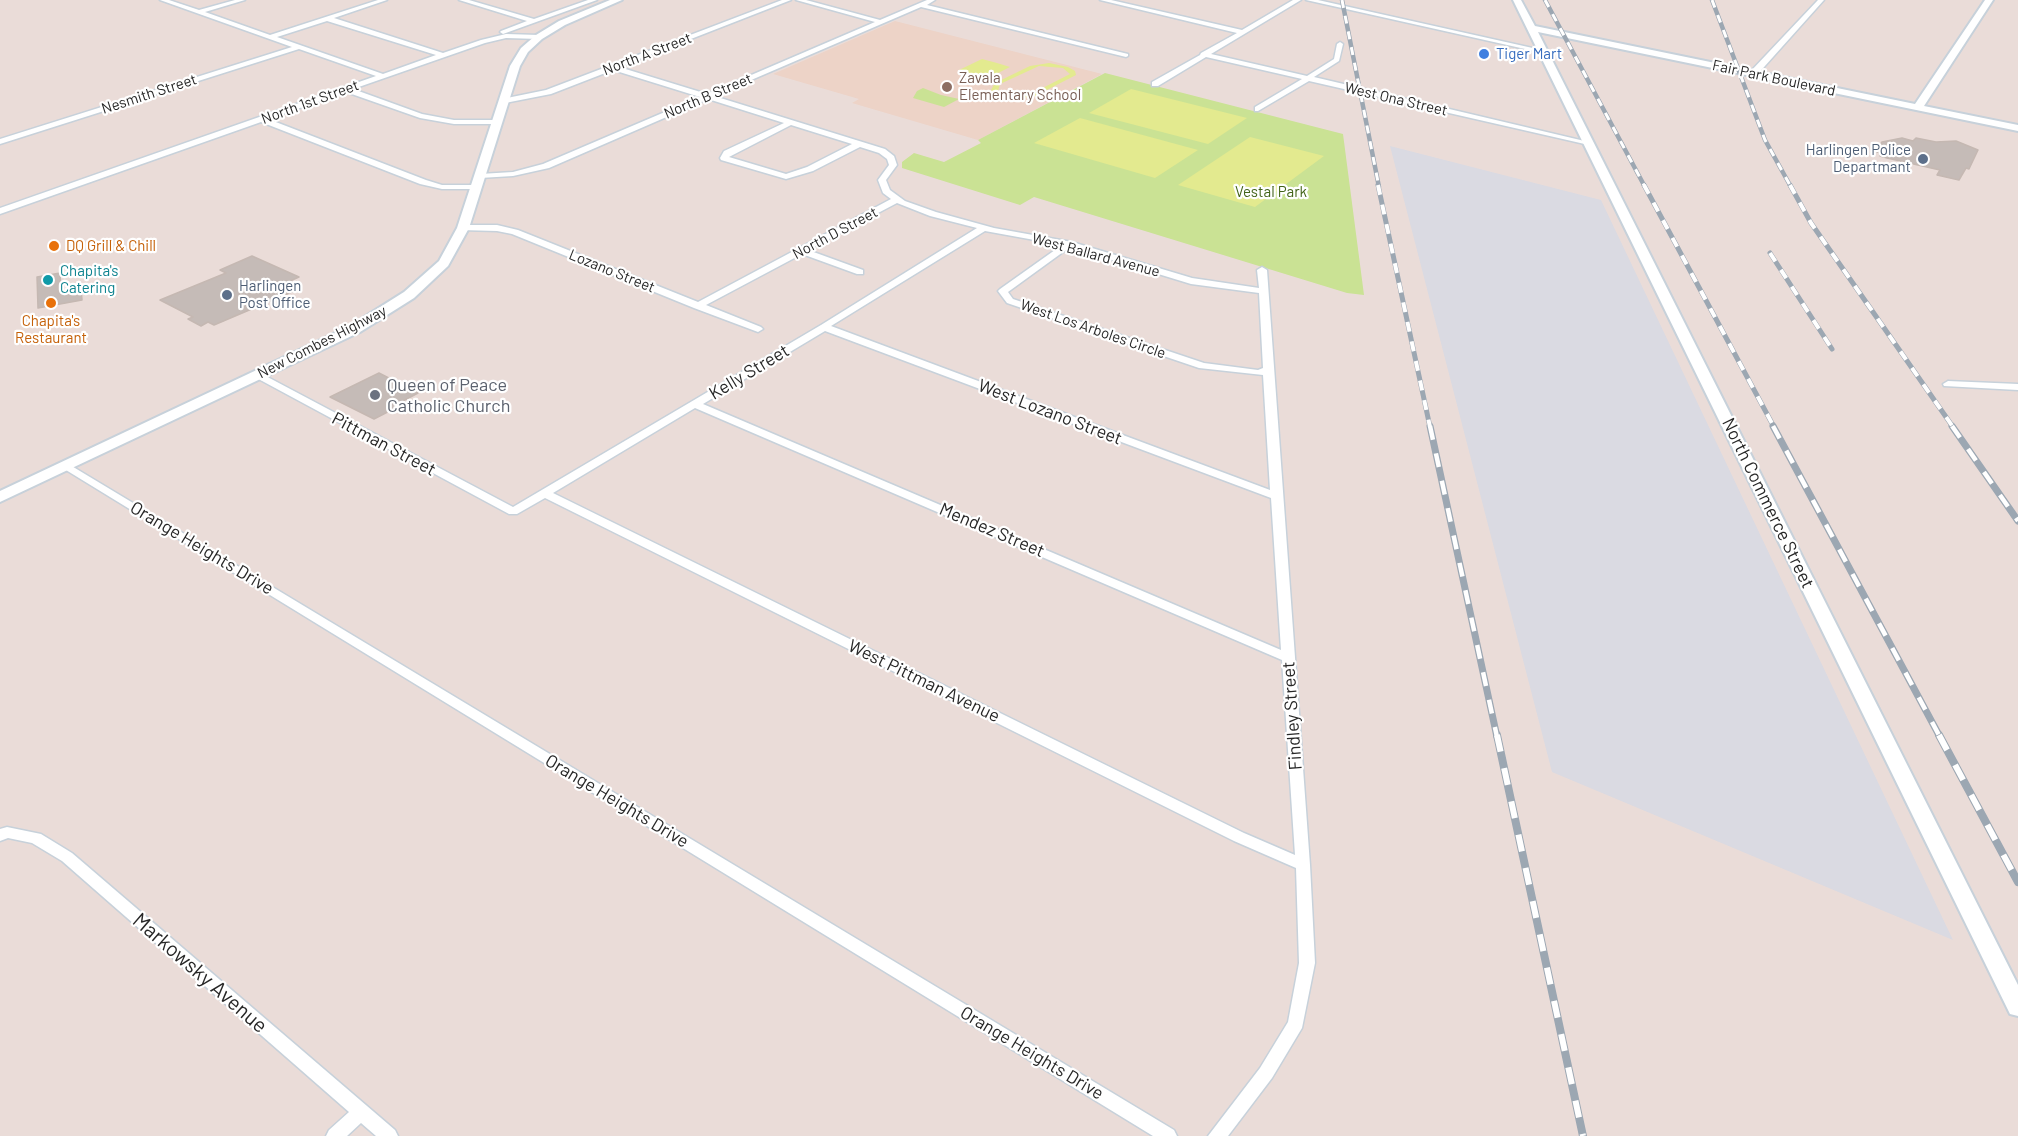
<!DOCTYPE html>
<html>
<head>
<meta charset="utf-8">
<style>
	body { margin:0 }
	canvas { display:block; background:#eadcd8 }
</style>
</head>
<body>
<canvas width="2018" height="1136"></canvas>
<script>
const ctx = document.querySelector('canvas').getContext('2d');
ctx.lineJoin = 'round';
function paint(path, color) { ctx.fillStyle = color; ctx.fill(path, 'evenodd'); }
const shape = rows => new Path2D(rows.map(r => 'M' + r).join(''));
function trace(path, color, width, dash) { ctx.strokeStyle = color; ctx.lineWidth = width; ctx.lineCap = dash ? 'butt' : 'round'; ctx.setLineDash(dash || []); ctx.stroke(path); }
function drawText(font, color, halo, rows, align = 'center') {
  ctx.font = font + ' Barlow,sans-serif'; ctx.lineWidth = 4.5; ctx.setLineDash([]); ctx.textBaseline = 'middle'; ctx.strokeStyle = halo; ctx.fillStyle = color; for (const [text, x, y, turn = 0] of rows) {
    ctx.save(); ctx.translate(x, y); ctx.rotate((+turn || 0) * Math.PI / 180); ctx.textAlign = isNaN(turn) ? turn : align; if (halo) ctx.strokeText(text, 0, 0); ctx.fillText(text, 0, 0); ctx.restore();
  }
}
const industrial = shape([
	[1390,146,1601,200,1953,940,1552,772]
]);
const education = shape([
	[895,21,1102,74,978,140,852,103,859,99,773,74]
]);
const green = shape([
	[1105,73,1343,134,1364,295,1347,293,1034,197,1020,205,902,168,902,162,914,153,944,162,981,143,978,140],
	[923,88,941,95,959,99,944,107,913,98,917,91]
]);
const pitch = shape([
	[982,59,997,63,1010,67,988,78,959,70],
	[1049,63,1068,67,1075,71,1076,75,1033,97,1010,98,998,96,991,90,995,83,1030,66],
	[1039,66,1063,68,1070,74,1027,96,1013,96,998,91,1000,84],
	[1131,89,1247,118,1208,144,1089,113],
	[1080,118,1198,150,1155,178,1034,143],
	[1250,137,1324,156,1255,207,1178,185]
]);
const building = shape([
	[1902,138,1913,141,1916,138,1936,142,1956,141,1978,150,1969,169,1966,168,1959,180,1937,175,1940,170,1887,158,1880,156,1882,153,1876,152,1882,142,1902,138],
	[252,256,299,277,281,285,294,291,214,325,208,322,201,326,188,319,193,317,160,300,226,273,220,270,252,256],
	[60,273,61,293,81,289,82,300,38,308,37,277,60,273],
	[379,373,418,393,401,402,405,403,374,419,330,397,379,373]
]);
const street = shape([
	[160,0,169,0,199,10,235,0,245,0,205,12,270,35,378,0,387,0,334,18,443,53,481,40,506,34,539,35,542,37,539,39,506,38,485,43,353,89,422,114,454,120,501,120,501,124,454,124,420,118,346,92,268,119,426,180,442,185,479,185,479,189,442,189,420,184,261,122,0,214,0,208,376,76,299,49,0,144,0,139,292,47,160,0],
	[327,21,436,55,383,74,277,37,327,21],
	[459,0,469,0,534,19,588,0,597,0,503,34,500,32,501,31,527,21,459,0],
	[782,0,791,0,619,67,707,94,875,22,796,0,806,0,880,20,927,0,935,0,927,5,1128,54,1128,56,1126,57,921,7,714,96,885,149,894,156,897,165,886,180,890,190,905,201,936,212,994,228,1072,242,1192,278,1259,288,1257,270,1262,267,1267,270,1310,865,1315,963,1302,1028,1272,1078,1228,1136,1208,1136,1260,1068,1288,1022,1299,963,1296,868,1234,841,545,498,517,514,509,514,251,375,252,373,260,373,513,507,821,325,977,228,930,216,897,203,808,250,863,270,863,274,857,274,802,254,706,305,761,327,763,329,758,332,694,308,512,234,497,231,460,230,460,226,463,225,497,225,518,230,698,302,891,199,883,193,878,180,889,165,887,159,879,153,860,147,813,171,786,179,721,160,720,158,724,151,784,123,708,99,549,168,513,176,480,178,476,176,480,174,513,172,543,164,700,97,613,70,551,94,505,103,502,103,502,99,546,90,782,0],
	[791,125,852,144,807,167,786,174,729,157,791,125],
	[985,231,1062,245,1000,289,998,291,1007,303,1199,368,1263,375,1270,490,831,326,985,231],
	[1070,247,1191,284,1259,293,1263,368,1258,370,1204,363,1013,299,1008,292,1070,247],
	[825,331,1271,498,1281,650,703,404,825,331],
	[695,408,1282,660,1295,855,1244,833,553,493,695,408],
	[1100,0,1111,0,1242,30,1293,0,1301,0,1211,54,1307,76,1334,59,1337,44,1340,42,1343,44,1339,61,1314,77,1593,143,1589,145,1309,81,1258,111,1255,111,1255,107,1302,79,1206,57,1158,86,1152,86,1152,82,1200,55,1201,53,1237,33,1100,0],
	[1306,0,1318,0,1546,51,1543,53,1306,0],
	[1818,0,1824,0,1756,76,1750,76,1750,72,1818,0],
	[1948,381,2018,384,2018,390,1944,386,1943,384,1948,381],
	[65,462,1174,1130,1177,1136,1153,1136,61,467,60,465,65,462],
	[7,827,41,834,72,853,395,1130,398,1136,376,1136,361,1123,347,1136,326,1136,329,1130,349,1112,62,861,32,843,8,838,0,841,0,829,7,827]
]);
const secondary = shape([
	[610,0,622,0,565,25,542,39,528,52,520,66,469,228,448,266,414,298,360,332,0,502,0,491,350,326,404,292,439,261,457,228,510,66,521,48,536,35,559,21,610,0],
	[1513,0,1521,0,1535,26,1915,104,1985,0,1993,0,1924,106,2018,125,2018,131,1538,32,2018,985,2018,1016,2010,1014,1513,0]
]);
const railFar3 = shape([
	[1342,0,1379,187],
	[1545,0,1645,187],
	[1712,0,1765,140,1791,187]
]);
const railFar2 = shape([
	[1378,185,1430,427],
	[1644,185,1774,427],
	[1790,185,1811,223,1953,427],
	[1770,253,1832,349]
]);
const railFar1 = shape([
	[1430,426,1497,737],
	[1773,426,1940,737],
	[1952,426,2018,521]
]);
const rail = shape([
	[1497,735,1583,1136],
	[1939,735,2018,882]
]);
const markers = [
	[1484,54,6,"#3f7fe0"],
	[947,87,6,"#8d6e63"],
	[1923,159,6,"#5c6f8a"],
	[54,246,6,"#e8710a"],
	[48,280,6,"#0f9aa8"],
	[227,295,6,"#5c6f8a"],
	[51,303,6,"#e8710a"],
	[375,395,6,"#6b7280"]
];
const farStreetnames = [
	["North A Street",647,54,-21],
	["Fair Park Boulevard",1774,78,12],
	["Nesmith Street",149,94,-18],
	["North B Street",708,96,-23],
	["West Ona Street",1396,99,13],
	["North 1st Street",310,102,-20],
	["North D Street",835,233,-28],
	["West Ballard Avenue",1096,255,15],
	["Lozano Street",612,271,22],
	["West Los Arboles Circle",1093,329,19],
	["New Combes Highway",322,342,-27]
];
const farShopnames = [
	["Tiger Mart",1496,54]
];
const farEducationnames = [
	["Zavala",959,78],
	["Elementary School",959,95]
];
const farServicenames = [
	["Harlingen Police",1911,150],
	["Departmant",1911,167],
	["Harlingen",239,286,"left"],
	["Post Office",239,303,"left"]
];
const farParknames = [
	["Vestal Park",1271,192]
];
const farFoodnames = [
	["DQ Grill & Chill",66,246],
	["Chapita's",51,321,"center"],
	["Restaurant",51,338,"center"]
];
const farCulturenames = [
	["Chapita's",60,271],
	["Catering",60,288]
];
const streetNames = [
	["Kelly Street",749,372,-31],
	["West Lozano Street",1050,412,21],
	["Pittman Street",384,444,28],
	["North Commerce Street",1768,503,64],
	["Mendez Street",992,530,23],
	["Orange Heights Drive",202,548,31],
	["West Pittman Avenue",924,681,26],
	["Findley Street",1292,716,-94],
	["Orange Heights Drive",617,801,31],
	["Orange Heights Drive",1032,1053,31]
];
const worshipNames = [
	["Queen of Peace",387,385],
	["Catholic Church",387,406]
];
const nearStreetnames = [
	["Markowsky Avenue",200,973,41]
];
paint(industrial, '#dadae2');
paint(education, '#edd3c7');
paint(green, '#cae294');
paint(pitch, '#e3ea8f');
paint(building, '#c5bbb7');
trace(building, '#c5b8b2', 1.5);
trace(street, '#c7d1da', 3);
trace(secondary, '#c7d1da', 4);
paint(street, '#fff');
paint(secondary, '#fff');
trace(railFar3, '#9ca7b2', 4.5);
trace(railFar2, '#9ca7b2', 5);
trace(railFar1, '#9ca7b2', 7);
trace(rail, '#9ca7b2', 8);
trace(railFar3, '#fff', 3, [8]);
trace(railFar2, '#fff', 4, [10]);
trace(railFar1, '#fff', 4.5, [14]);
trace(rail, '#fff', 6, [17]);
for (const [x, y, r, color] of markers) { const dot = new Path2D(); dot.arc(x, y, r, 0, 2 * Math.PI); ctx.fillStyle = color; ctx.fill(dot); trace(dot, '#fff', 2); }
drawText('15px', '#272727', '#fff', farStreetnames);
drawText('15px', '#366cbe', '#fff', farShopnames, 'left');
drawText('15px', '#785e54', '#fff', farEducationnames, 'left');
drawText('15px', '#4e5e75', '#fff', farServicenames, 'right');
drawText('15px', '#426318', '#fff', farParknames);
drawText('15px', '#c56008', '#fff', farFoodnames, 'left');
drawText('15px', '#0d838f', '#fff', farCulturenames, 'left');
drawText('18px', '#272727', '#fff', streetNames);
drawText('18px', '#5b616d', '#fff', worshipNames, 'left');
drawText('21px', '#272727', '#fff', nearStreetnames);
</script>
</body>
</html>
